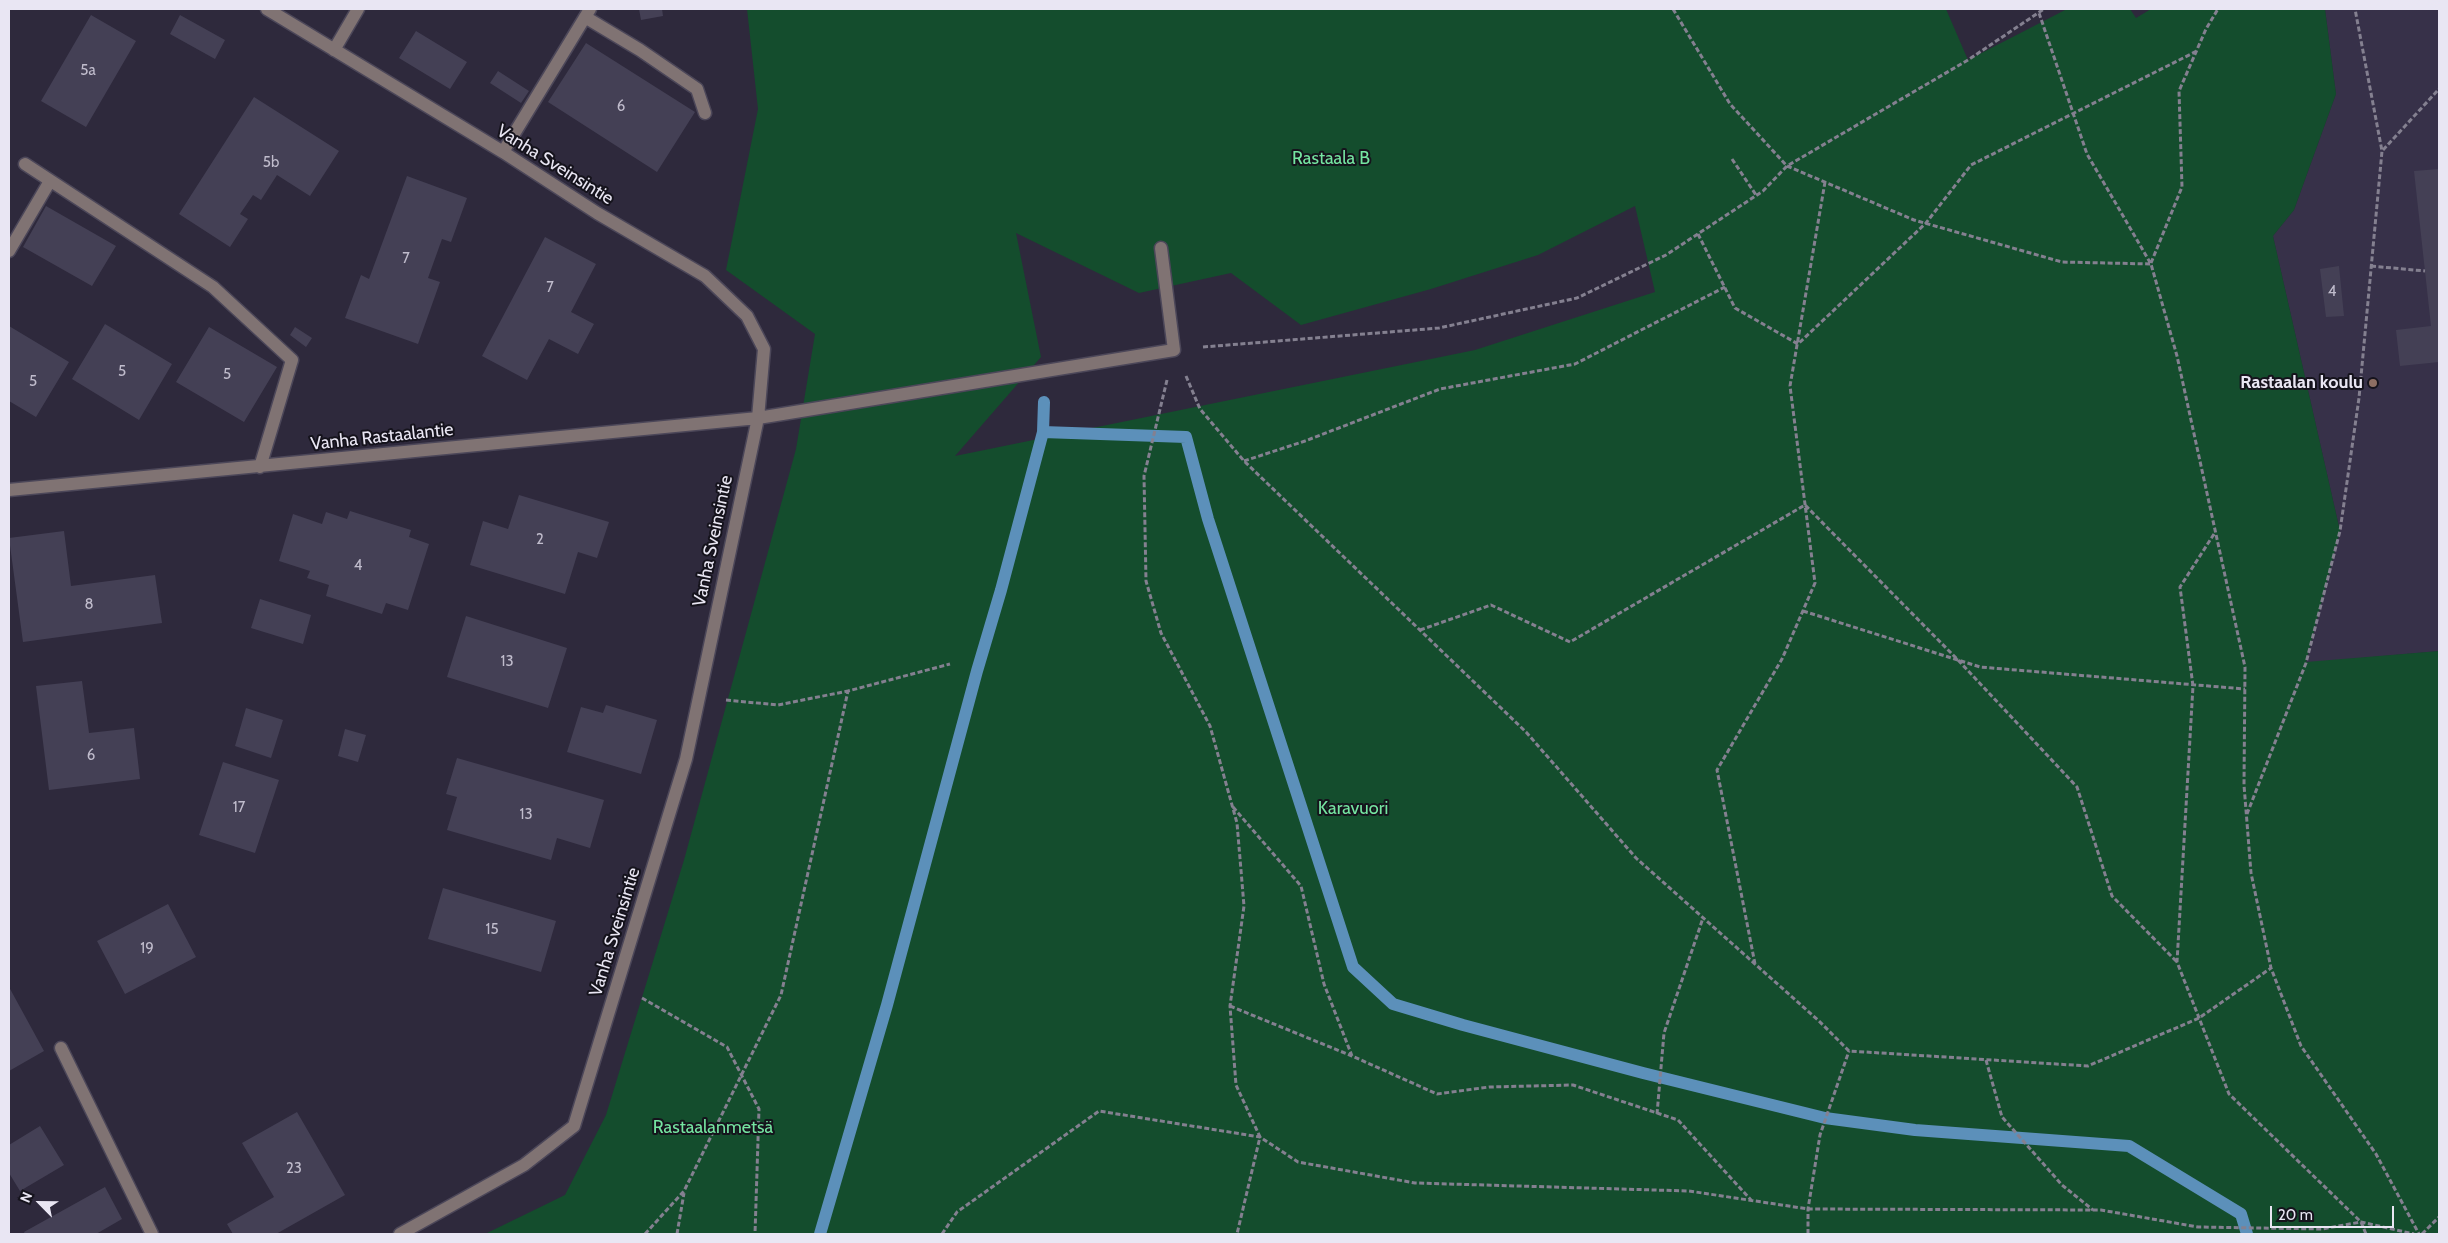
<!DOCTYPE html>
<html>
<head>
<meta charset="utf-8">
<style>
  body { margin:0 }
  #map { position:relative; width:2448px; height:1243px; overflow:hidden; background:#2e293c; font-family:Cabin,sans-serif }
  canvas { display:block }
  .frame { position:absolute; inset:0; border:10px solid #e9e6f3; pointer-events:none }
  .north { position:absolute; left:15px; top:1178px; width:50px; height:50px; -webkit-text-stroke:4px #15131c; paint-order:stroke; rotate:293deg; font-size:14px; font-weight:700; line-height:20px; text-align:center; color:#e9e6f3 }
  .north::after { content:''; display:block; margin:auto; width:18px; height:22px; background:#e9e6f3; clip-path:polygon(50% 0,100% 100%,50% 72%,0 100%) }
  .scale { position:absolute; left:2270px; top:1206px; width:124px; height:22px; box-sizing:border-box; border:2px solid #e9e6f3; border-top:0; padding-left:6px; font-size:15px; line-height:18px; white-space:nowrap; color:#e9e6f3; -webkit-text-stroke:4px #15131c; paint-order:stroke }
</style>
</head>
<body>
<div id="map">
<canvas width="2448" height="1243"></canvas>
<div class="frame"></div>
<div class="north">N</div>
<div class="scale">20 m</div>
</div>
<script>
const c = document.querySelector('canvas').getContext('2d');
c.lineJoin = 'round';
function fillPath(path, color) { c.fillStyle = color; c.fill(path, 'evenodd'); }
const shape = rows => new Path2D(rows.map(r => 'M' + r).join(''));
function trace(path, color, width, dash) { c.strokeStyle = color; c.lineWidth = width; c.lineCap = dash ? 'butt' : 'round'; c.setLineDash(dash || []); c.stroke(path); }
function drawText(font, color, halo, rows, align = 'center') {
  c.font = font + ' Cabin,sans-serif'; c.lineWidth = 4; c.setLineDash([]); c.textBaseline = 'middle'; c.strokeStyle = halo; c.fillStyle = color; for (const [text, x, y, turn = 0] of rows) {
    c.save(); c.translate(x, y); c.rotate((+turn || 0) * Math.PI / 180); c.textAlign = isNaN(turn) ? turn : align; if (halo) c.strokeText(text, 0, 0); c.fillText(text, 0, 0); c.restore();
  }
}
const built = shape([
  [2325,9,2439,9,2439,651,2306,663,2340,531,2273,236,2294,210,2336,94]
]);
const green = shape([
  [747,9,1946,9,1968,60,2067,9,2130,9,2136,18,2151,9,2325,9,2336,94,2294,210,2273,236,2340,531,2306,662,2439,651,2439,1234,485,1234,565,1195,606,1115,684,860,796,449,815,334,726,270,758,109],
  [1635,206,1655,292,1475,350,955,456,1041,357,1016,233,1139,293,1231,273,1301,325,1431,289,1538,255]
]);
const stream = shape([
  [1043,432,1186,437,1208,519,1353,967,1393,1004,1463,1025,1643,1073,1825,1118,1915,1130,2129,1146,2241,1214,2247,1234],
  [820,1234,887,1005,977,671,1001,590,1043,432,1044,402]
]);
const building = shape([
  [639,9,662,9,663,16,641,20],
  [91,15,136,41,86,127,41,101],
  [180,15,225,40,215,59,170,34],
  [416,31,467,62,450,89,399,58],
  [586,43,695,112,657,172,548,102],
  [498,71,529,91,521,103,490,83],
  [254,97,339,151,310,196,277,175,261,200,253,195,240,214,248,219,230,247,179,214],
  [2439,169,2439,362,2400,366,2396,330,2431,326,2414,171],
  [407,176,467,198,451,242,442,239,428,278,440,282,418,344,345,318,361,275,369,279],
  [46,206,116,246,92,286,23,247],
  [545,237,596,264,571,312,594,324,578,354,549,339,527,380,482,356],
  [2339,266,2344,316,2326,317,2320,269],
  [105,324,172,364,139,420,72,379],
  [9,326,69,362,36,417,9,401],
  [209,327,277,367,244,422,176,382],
  [295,327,312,338,306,347,290,335],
  [519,495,609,522,597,558,578,552,565,594,470,565,483,521,508,529],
  [350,511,411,530,409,537,429,544,408,610,386,603,382,614,326,596,329,585,307,578,310,571,279,561,293,514,322,524,326,512,347,519],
  [64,531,71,586,155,575,162,623,23,642,9,538],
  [260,599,311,615,303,644,251,628],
  [466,616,567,648,548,708,447,677],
  [82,681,89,733,134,728,140,779,49,790,36,686],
  [606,705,657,720,641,774,567,752,581,707,603,713],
  [246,708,283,720,271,758,235,746],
  [345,729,366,735,358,762,338,756],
  [457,758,604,800,590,848,557,838,551,860,447,830,457,797,446,794],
  [223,762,279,780,255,853,199,835],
  [443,888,556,921,541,972,428,939],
  [168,904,196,957,125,994,97,941],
  [9,987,44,1051,9,1071],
  [297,1112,345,1195,276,1234,233,1234,227,1224,274,1197,242,1143],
  [40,1126,64,1165,20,1191,9,1173,9,1145],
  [105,1187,122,1219,96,1234,25,1234,24,1232]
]);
const path = shape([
  [1673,9,1730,104,1787,166,1914,220,2062,262,2151,264],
  [2039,13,2087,154,2151,264,2177,356,2245,667,2244,785,2251,873,2271,968,2301,1046,2376,1154,2419,1234],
  [2383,150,2439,89],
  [1732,159,1756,195],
  [1698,234,1735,308,1798,344,1926,223,1971,165,2197,51],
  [2151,263,2182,187,2179,91,2206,29,2218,9],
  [2371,266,2425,271],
  [1203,347,1439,328,1577,298,1666,255,1763,191,1787,166,1968,60,2044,9],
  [1186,376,1200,409,1244,461,1526,732,1636,858,1819,1021,1849,1051,2088,1066,2199,1018,2271,968],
  [1167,380,1144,476,1146,581,1161,633,1210,726,1237,823,1244,906,1230,1006,1236,1085,1260,1137,1237,1234],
  [1244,461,1305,441,1440,389,1575,364,1725,287],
  [2214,534,2180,587,2193,686,2177,962,2229,1094,2361,1222,2366,1234],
  [1803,611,1980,667,2245,689],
  [1420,630,1491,605,1570,642,1805,505,1958,660,2077,787,2112,896,2177,962],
  [726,700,778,705,848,691],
  [1233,807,1301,886,1324,984,1352,1056,1437,1094,1489,1087,1573,1085,1678,1120,1751,1200],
  [2247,814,2306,663,2340,531,2359,398,2382,151,2355,9],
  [1755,964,1717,770,1782,659,1815,583,1790,386,1825,182],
  [642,998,727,1047,759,1109,755,1234],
  [1230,1006,1352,1056],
  [1986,1060,2002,1117,2062,1185,2093,1210],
  [1657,1114,1664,1033,1703,918],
  [645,1234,684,1191,781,995,848,691,950,664],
  [677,1234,684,1193],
  [942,1234,957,1212,1099,1111,1260,1137,1298,1162,1415,1183,1689,1191,1808,1209,2101,1210,2198,1227,2322,1229,2361,1222,2414,1234],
  [1808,1234,1808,1209,1820,1135,1849,1051],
  [2422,1234,2439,1217]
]);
const minor = shape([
  [267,9,503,152,597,213,705,276,747,316,764,349,758,418,686,759,574,1126,524,1165,400,1234],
  [585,17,640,50,697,89,705,113],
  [334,50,358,9],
  [503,152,590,9],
  [25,164,213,287,292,360,260,467],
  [9,251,50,181],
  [9,490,758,418,1174,350,1161,248],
  [61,1048,152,1234]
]);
const markers = [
  [2373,383,5,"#8d6e63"]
];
const numberNames = [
  ["5a",88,71],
  ["6",621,107],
  ["5b",271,163],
  ["7",406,259],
  ["7",550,288],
  ["4",2332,292],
  ["5",122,372],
  ["5",227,375],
  ["5",33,382],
  ["2",540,540],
  ["4",358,566],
  ["8",89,605],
  ["13",507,662],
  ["6",91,756],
  ["17",239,808],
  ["13",526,815],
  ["15",492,930],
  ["19",147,949],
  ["23",294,1169]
];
const parkNames = [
  ["Rastaala B",1331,159],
  ["Karavuori",1353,809],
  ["Rastaalanmetsä",713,1128]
];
const streetNames = [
  ["Vanha Sveinsintie",555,165,32],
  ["Vanha Rastaalantie",382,437,-6],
  ["Vanha Sveinsintie",713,541,-78],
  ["Vanha Sveinsintie",615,932,-73]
];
const poiNames = [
  ["Rastaalan koulu",2363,383]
];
fillPath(built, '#373149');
fillPath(green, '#144d2d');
trace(stream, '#5c90ba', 12);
fillPath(building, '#444055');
trace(minor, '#4c4759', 15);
trace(path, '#848090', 3, [5, 2.5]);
trace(minor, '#807373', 12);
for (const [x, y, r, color] of markers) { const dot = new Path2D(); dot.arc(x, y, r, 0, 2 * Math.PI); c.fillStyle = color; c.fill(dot); trace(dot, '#15131c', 2); }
drawText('15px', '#c0bccc', null, numberNames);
drawText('18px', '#75e5a1', '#15131c', parkNames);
drawText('18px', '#e9e6f3', '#15131c', streetNames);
drawText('bold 18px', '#e9e6f3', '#15131c', poiNames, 'right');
</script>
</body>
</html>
